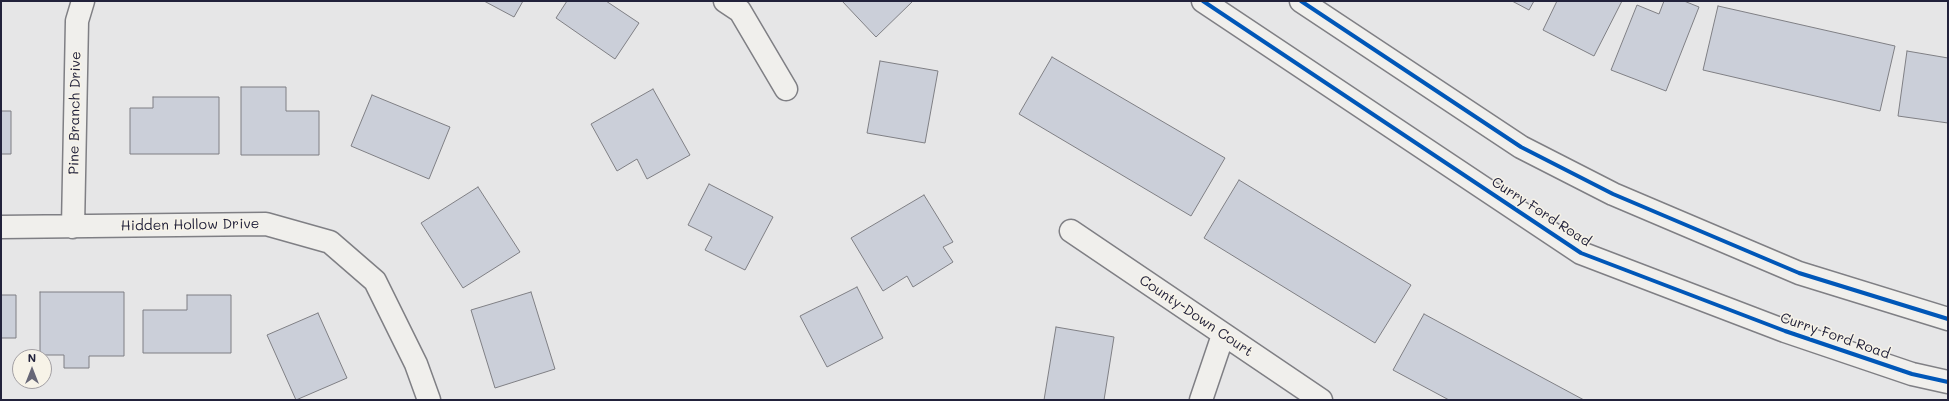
<!DOCTYPE html>
<html>
<head>
<meta charset="utf-8">
<style>
  body { margin:0 }
  #map { position:relative; width:1949px; height:401px; overflow:hidden; background:#e6e6e7; font-family:Mali,sans-serif }
  canvas { display:block }
  .frame { position:absolute; inset:0; border:2px solid #22223b; pointer-events:none }
  .north { position:absolute; left:12px; top:349px; width:40px; height:40px; box-sizing:border-box; background:#f7f3e8; border:1px solid #a29fa3; border-radius:50%; rotate:0deg; font-size:11px; font-weight:700; line-height:16px; text-align:center; color:#22223b }
  .north::after { content:''; display:block; margin:auto; width:14px; height:18px; background:#676777; clip-path:polygon(50% 0,100% 100%,50% 72%,0 100%) }
</style>
</head>
<body>
<div id="map">
<canvas width="1949" height="401"></canvas>
<div class="frame"></div>
<div class="north">N</div>
</div>
<script>
const c = document.querySelector('canvas').getContext('2d');
c.lineJoin = 'round';
function fillPath(path, color) { c.fillStyle = color; c.fill(path, 'evenodd'); }
const shape = rows => new Path2D(rows.map(r => 'M' + r).join(''));
function trace(path, color, width, dash) { c.strokeStyle = color; c.lineWidth = width; c.lineCap = dash ? 'butt' : 'round'; c.setLineDash(dash || []); c.stroke(path); }
function drawText(font, color, halo, rows, align = 'center') {
  c.font = font + ' Mali,sans-serif'; c.lineWidth = 3; c.setLineDash([]); c.textBaseline = 'middle'; c.strokeStyle = halo; c.fillStyle = color; for (const [text, x, y, turn = 0] of rows) {
    c.save(); c.translate(x, y); c.rotate((+turn || 0) * Math.PI / 180); c.textAlign = isNaN(turn) ? turn : align; if (halo) c.strokeText(text, 0, 0); c.fillText(text, 0, 0); c.restore();
  }
}
const building = shape([
  [484,1,523,1,514,17,484,1],
  [567,1,606,1,639,23,615,59,556,18,567,1],
  [842,1,913,1,876,37,842,1],
  [1512,1,1534,1,1529,10,1512,1],
  [1557,1,1622,1,1594,56,1543,30,1557,1],
  [1664,1,1684,1,1699,7,1666,91,1611,70,1637,5,1659,14,1664,1],
  [1718,6,1895,46,1880,111,1703,70,1718,6],
  [1907,51,1948,58,1948,123,1898,116,1907,51],
  [1052,57,1225,158,1191,216,1019,114,1052,57],
  [880,61,938,71,925,143,867,133,880,61],
  [241,87,286,87,286,111,319,111,319,155,241,155,241,87],
  [653,89,690,155,647,179,637,159,617,171,591,124,653,89],
  [372,95,450,127,429,179,351,146,372,95],
  [153,97,219,97,219,154,130,154,130,108,153,108,153,97],
  [1,111,11,111,11,154,1,154,1,111],
  [1239,180,1411,285,1375,343,1204,238,1239,180],
  [709,184,773,217,745,270,705,250,712,237,688,225,709,184],
  [478,187,520,252,463,288,421,223,478,187],
  [924,195,953,242,943,247,953,262,913,287,907,276,883,291,851,238,924,195],
  [857,287,883,338,827,367,800,316,857,287],
  [40,292,124,292,124,356,89,356,89,368,64,368,64,355,40,355,40,292],
  [531,292,555,369,495,388,471,310,531,292],
  [1,295,16,295,16,338,1,338,1,295],
  [187,295,231,295,231,353,143,353,143,310,187,310,187,295],
  [318,313,347,378,296,400,267,335,318,313],
  [1424,314,1584,400,1449,400,1393,370,1424,314],
  [1056,327,1114,337,1104,400,1044,400,1056,327]
]);
const street = shape([
  [725,1,740,11,786,89],
  [1,227,266,224,330,242,375,281,416,364,429,400],
  [73,227,77,21,83,1],
  [1071,231,1321,400],
  [1201,400,1223,335]
]);
const secondary = shape([
  [1203,1,1581,253,1785,331,1912,374,1948,382],
  [1301,1,1521,147,1613,194,1799,273,1948,319]
]);
const cycleway = shape([
  [1203,1,1581,253,1785,331,1912,374,1948,382],
  [1301,1,1521,147,1613,194,1799,273,1948,319]
]);
const streetNames = [
  ["Pine Branch Drive",75,113,-89],
  ["Curry Ford Road",1541,212,33],
  ["Hidden Hollow Drive",190,225,-1],
  ["County-Down Court",1196,316,34],
  ["Curry Ford Road",1835,336,19]
];
fillPath(building, '#cbcfd9');
trace(building, '#7f7f84', 1);
trace(street, '#7f7f84', 25);
trace(secondary, '#7f7f84', 25);
trace(street, '#f0efec', 22);
trace(secondary, '#f0efec', 22);
trace(cycleway, '#0057b8', 4);
drawText('14px', '#22223b', '#f7f3e8', streetNames);
</script>
</body>
</html>
